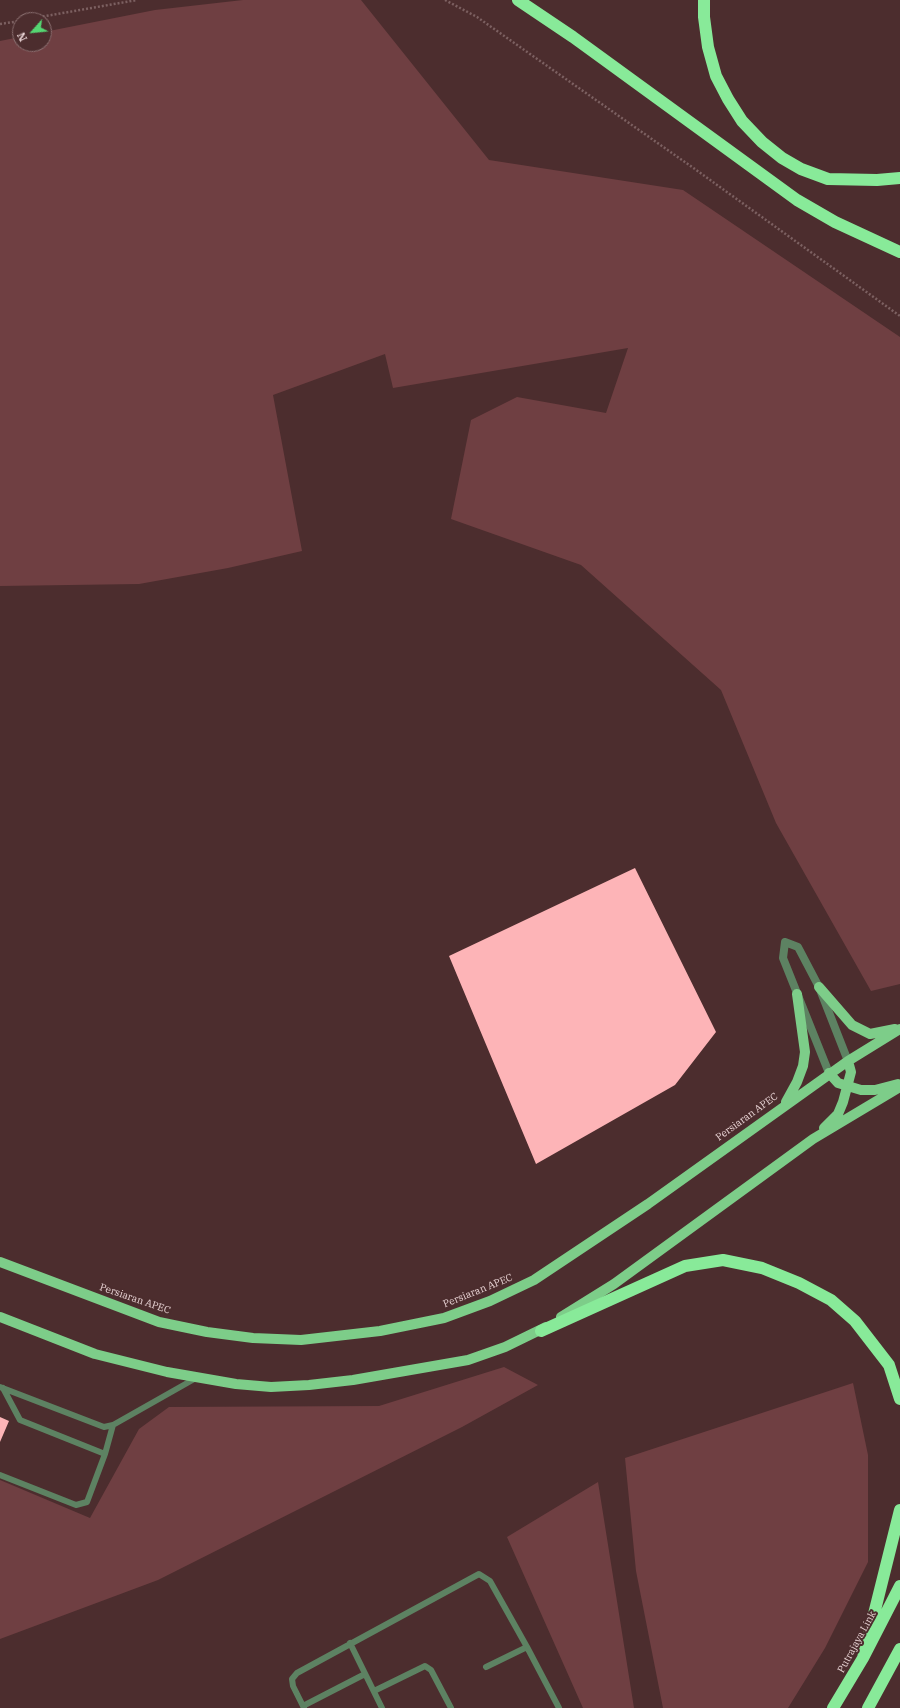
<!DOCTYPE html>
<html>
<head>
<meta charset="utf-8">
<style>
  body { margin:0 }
  #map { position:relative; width:900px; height:1708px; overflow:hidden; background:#4c2d2e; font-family:"IBM Plex Serif",serif }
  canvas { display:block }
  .north { position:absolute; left:12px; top:12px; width:40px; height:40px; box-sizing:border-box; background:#4c2d2e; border:1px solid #8a6f70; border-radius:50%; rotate:243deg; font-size:11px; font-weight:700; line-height:16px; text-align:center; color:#e8d3d4 }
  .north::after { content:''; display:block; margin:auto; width:14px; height:18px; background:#55d672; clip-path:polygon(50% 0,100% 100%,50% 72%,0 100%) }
</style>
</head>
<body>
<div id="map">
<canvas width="900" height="1708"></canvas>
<div class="north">N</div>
</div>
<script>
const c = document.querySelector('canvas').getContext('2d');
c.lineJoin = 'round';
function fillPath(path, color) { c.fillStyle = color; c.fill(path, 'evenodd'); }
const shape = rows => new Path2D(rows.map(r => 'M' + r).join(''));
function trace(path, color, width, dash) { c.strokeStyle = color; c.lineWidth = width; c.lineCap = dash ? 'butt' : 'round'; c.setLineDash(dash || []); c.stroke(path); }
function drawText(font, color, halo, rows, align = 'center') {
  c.font = font + ' "IBM Plex Serif",serif'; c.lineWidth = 4; c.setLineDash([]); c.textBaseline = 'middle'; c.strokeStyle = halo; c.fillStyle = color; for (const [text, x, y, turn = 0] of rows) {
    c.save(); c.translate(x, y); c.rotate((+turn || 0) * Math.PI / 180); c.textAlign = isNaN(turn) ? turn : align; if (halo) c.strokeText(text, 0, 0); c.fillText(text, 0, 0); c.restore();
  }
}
const green = shape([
  [243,0,361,0,489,160,683,190,900,337,900,984,871,991,776,823,721,690,581,565,451,519,471,420,517,397,606,413,628,348,393,388,385,354,273,395,302,551,228,568,139,584,0,586,0,41,20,37,20,44,44,44,44,32,155,10],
  [504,1367,538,1385,462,1427,158,1580,0,1639,0,1480,90,1518,139,1429,169,1407,379,1406],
  [853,1383,868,1455,868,1562,825,1648,788,1708,663,1708,636,1571,625,1458],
  [598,1482,634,1708,583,1708,507,1537]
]);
const building = shape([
  [635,868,716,1032,675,1085,536,1164,449,956],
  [0,1417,9,1421,0,1442]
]);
const path = shape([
  [445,0,477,17,692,167,900,316],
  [23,20,137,0],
  [0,24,20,21]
]);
const lane = shape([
  [0,1387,104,1427,113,1425,196,1378],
  [3,1388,20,1420,105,1454],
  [0,1475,76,1505,87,1502,105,1454,113,1425],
  [350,1643,382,1708],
  [486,1667,527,1647],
  [374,1691,425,1666,431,1670,451,1708],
  [303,1706,365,1674],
  [304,1708,293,1686,292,1679,297,1673,479,1574,490,1581,527,1647,559,1708]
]);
const street = shape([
  [829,1073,783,958,785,942,798,947,819,987,848,1061]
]);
const primary = shape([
  [819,987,852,1025,870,1034,895,1029],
  [829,1073,838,1083,861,1090,875,1090,898,1084],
  [786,1102,797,1082,803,1066,805,1052,797,994],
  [824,1128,838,1114,843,1102,851,1072,848,1061],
  [0,1262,159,1322,207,1332,253,1338,301,1340,380,1331,444,1318,490,1301,534,1280,648,1204,848,1061,900,1029],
  [0,1317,95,1354,167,1372,236,1384,271,1387,309,1385,353,1380,468,1360,505,1347,546,1327],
  [561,1317,614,1284,813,1139,900,1087]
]);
const highway = shape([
  [518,0,573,37,797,200,835,222,900,252],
  [704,0,704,17,708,47,716,76,728,99,742,121,762,142,782,158,801,169,828,179,877,180,900,178],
  [541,1331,685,1266,723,1260,762,1268,799,1283,831,1300,855,1321,889,1365,900,1399],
  [863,1658,900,1510],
  [833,1708,863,1658,900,1586],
  [868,1708,900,1649]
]);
const streetNames = [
  ["Persiaran APEC",747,1117,-36],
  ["Persiaran APEC",478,1291,-22],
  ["Persiaran APEC",135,1299,19],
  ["Putrajaya Link",857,1642,-61]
];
fillPath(green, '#6f3f42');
fillPath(building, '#fdb4b7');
trace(path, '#7c6061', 2.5, [2, 2]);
trace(lane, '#5d8262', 6);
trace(street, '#5d8262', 8);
trace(primary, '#7dcd89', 10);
trace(highway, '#88ea99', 12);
drawText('10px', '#e8d3d4', '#4c2d2e', streetNames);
</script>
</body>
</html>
